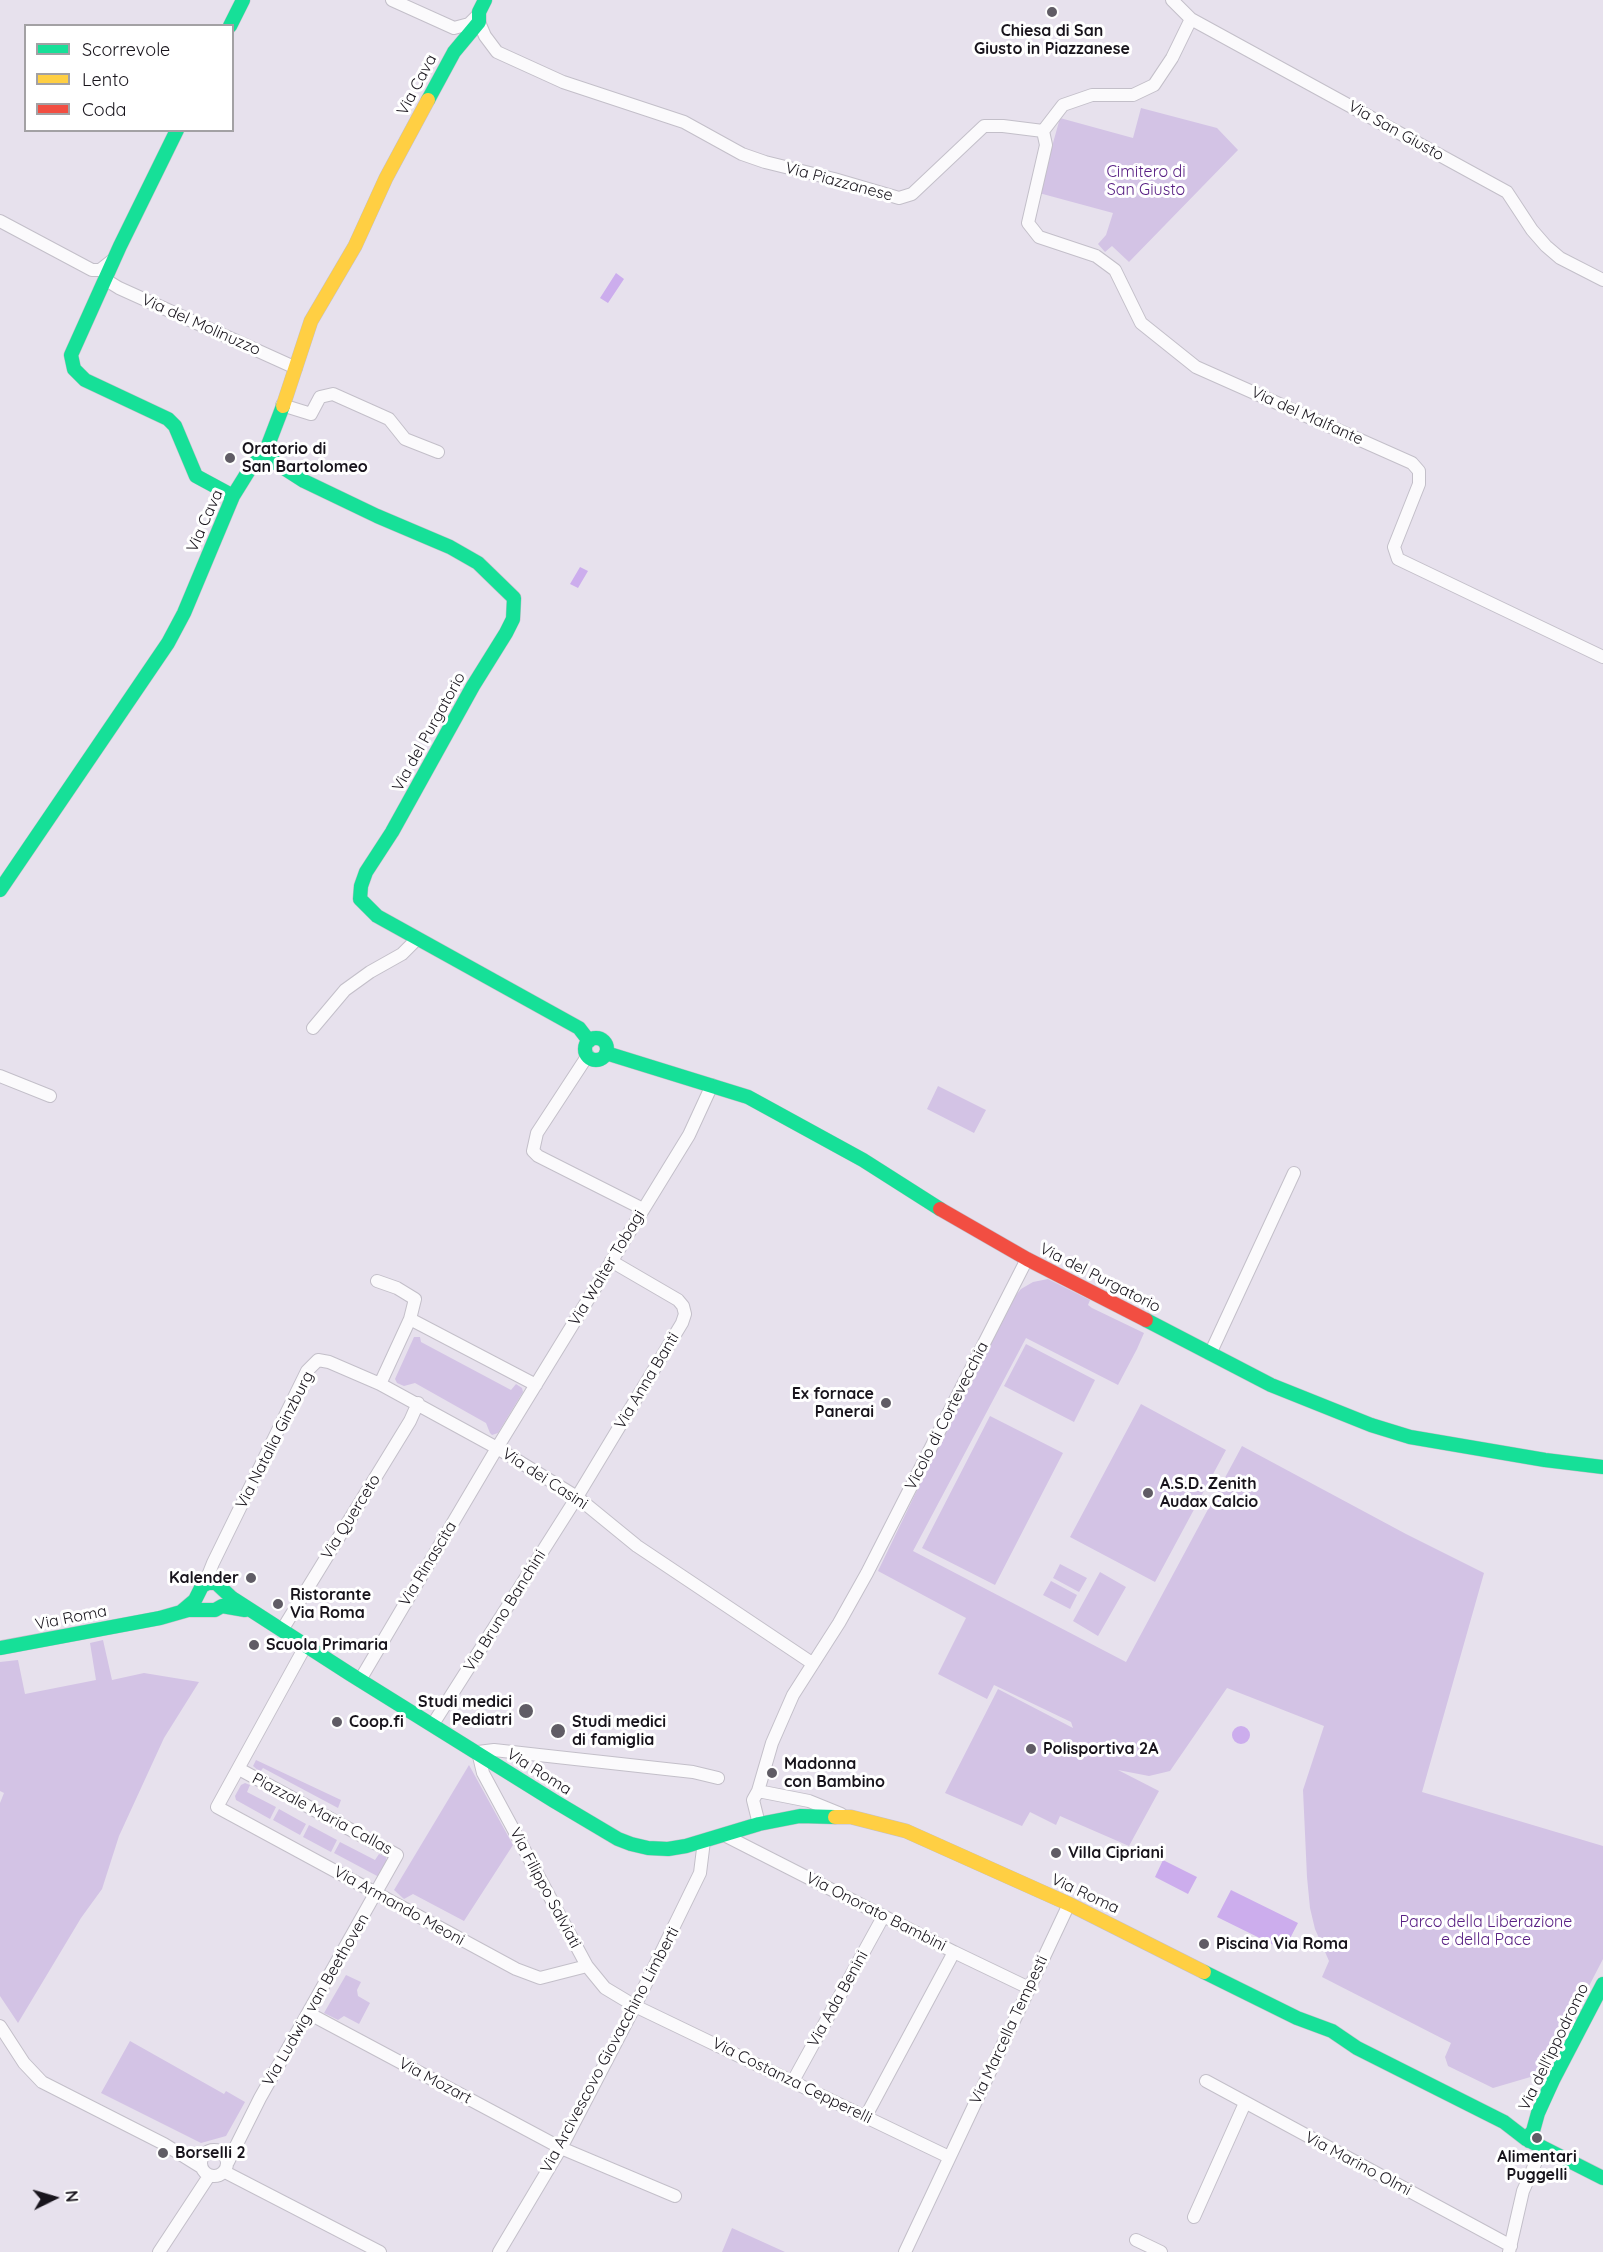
<!DOCTYPE html>
<html>
<head>
<meta charset="utf-8">
<style>
  body { margin:0 }
  #map { position:relative; width:1603px; height:2252px; overflow:hidden; background:#e7e1ed; font-family:Quicksand,sans-serif }
  canvas { display:block }
  .legend { position:absolute; left:24px; top:24px; width:210px; height:108px; box-sizing:border-box; background:#fff; border:2px solid #a3a1a4; margin:0; padding:8px 10px; list-style:none; font-size:18px; color:#18141c }
  .legend li { display:flex; align-items:center; gap:12px; height:30px }
  .legend b { width:30px; border:2px solid #a3a1a4 }
  .north { position:absolute; left:24px; top:2168px; width:60px; height:60px; -webkit-text-stroke:4px #fff; paint-order:stroke; rotate:85deg; font-size:16px; font-weight:700; line-height:24px; text-align:center; color:#18141c }
  .north::after { content:''; display:block; margin:auto; width:21px; height:27px; background:#18141c; clip-path:polygon(50% 0,100% 100%,50% 72%,0 100%) }
</style>
</head>
<body>
<div id="map">
<canvas width="1603" height="2252"></canvas>
<ul class="legend">
<li><b style="height:8px;background:#16e098"></b>Scorrevole</li>
<li><b style="height:8px;background:#ffcf43"></b>Lento</li>
<li><b style="height:8px;background:#f24e42"></b>Coda</li>
</ul>
<div class="north">N</div>
</div>
<script>
const c = document.querySelector('canvas').getContext('2d');
c.lineJoin = 'round';
function fillPath(path, color) { c.fillStyle = color; c.fill(path, 'evenodd'); }
const shape = rows => new Path2D(rows.map(r => 'M' + r).join(''));
function trace(path, color, width, dash) { c.strokeStyle = color; c.lineWidth = width; c.lineCap = dash ? 'butt' : 'round'; c.setLineDash(dash || []); c.stroke(path); }
function drawText(font, color, halo, rows, align = 'center') {
  c.font = font + ' Quicksand,sans-serif'; c.lineWidth = 6; c.setLineDash([]); c.textBaseline = 'middle'; c.strokeStyle = halo; c.fillStyle = color; for (const [text, x, y, turn = 0] of rows) {
    c.save(); c.translate(x, y); c.rotate((+turn || 0) * Math.PI / 180); c.textAlign = isNaN(turn) ? turn : align; if (halo) c.strokeText(text, 0, 0); c.fillText(text, 0, 0); c.restore();
  }
}
const green = shape([
  [1141,108,1217,128,1238,150,1129,262,1112,246,1105,252,1098,244,1106,235,1113,213,1039,193,1060,118,1133,138],
  [938,1086,986,1110,974,1133,927,1109],
  [1048,1279,1090,1300,1088,1305,1092,1308,1144,1333,1137,1349,1118,1385,1026,1338,913,1551,1126,1662,1242,1446,1406,1534,1484,1573,1422,1792,1603,1846,1603,1959,1544,2073,1493,2088,1448,2066,1445,2057,1451,2043,1322,1977,1329,1961,1315,1929,1310,1908,1307,1877,1303,1790,1324,1726,1227,1688,1170,1771,1149,1776,1118,1770,1159,1791,1129,1846,1060,1816,1056,1825,1030,1812,1022,1826,945,1793,998,1689,1073,1728,1071,1722,994,1685,987,1699,938,1674,966,1618,878,1571,996,1327,1011,1301,1021,1289,1033,1282],
  [414,1337,420,1337,421,1342,511,1390,516,1384,522,1388,523,1392,498,1433,492,1435,490,1433,486,1423,415,1383,404,1386,397,1383,395,1379],
  [1026,1344,1095,1380,1074,1422,1004,1386],
  [1141,1404,1226,1450,1155,1582,1070,1537],
  [990,1416,1063,1453,995,1585,922,1548],
  [1060,1564,1087,1578,1079,1592,1053,1578],
  [1100,1572,1126,1587,1098,1636,1073,1621],
  [1051,1581,1077,1595,1070,1609,1043,1595],
  [103,1640,112,1680,144,1673,199,1682,164,1738,119,1836,102,1889,81,1918,18,2023,0,1996,0,1803,4,1793,0,1791,0,1662,18,1660,25,1694,96,1680,90,1643],
  [256,1760,341,1800,338,1808,263,1768,260,1772,253,1766],
  [469,1765,513,1845,464,1921,413,1894,404,1899,394,1890],
  [245,1783,250,1785,247,1792,276,1807,270,1819,236,1800,235,1796,241,1785],
  [279,1809,306,1824,300,1835,273,1820],
  [309,1825,337,1840,331,1852,303,1837],
  [340,1842,375,1860,379,1854,386,1857,387,1861,379,1877,334,1853],
  [346,1975,361,1982,357,1990,358,1996,370,2003,359,2024,344,2016,338,2020,324,2013],
  [130,2041,224,2094,226,2091,245,2102,226,2136,201,2143,101,2093],
  [732,2228,785,2252,722,2252]
]);
const water = shape([
  [616,273,624,279,608,303,600,298],
  [580,567,588,571,578,588,570,584],
  '1232 1735a9 9 0 1 1 18 0a9 9 0 1 1-18 0Z',
  [1163,1860,1197,1877,1188,1894,1155,1877],
  [1231,1890,1298,1923,1284,1950,1217,1917]
]);
const street = shape([
  [392,0,454,28,469,24,477,16],
  [1172,0,1191,19,1507,192,1532,230,1546,246,1560,258,1603,280],
  [479,22,485,36,497,52,563,82,684,122,742,154,765,162,834,179,899,198,912,194,984,126,1003,126,1043,131],
  [1043,131,1046,145,1028,223,1039,237,1096,256,1115,270,1141,323,1196,367,1412,463,1419,471,1419,484,1394,547,1398,559,1603,657],
  [1043,131,1063,105,1092,95,1133,95,1154,85,1172,58,1191,19],
  [0,221,92,270,100,270,114,259],
  [106,280,119,288,296,368],
  [282,405,311,414,320,397,333,394,389,419,405,439,438,452],
  [313,1028,345,990,370,972,402,954,417,939],
  [588,1055,537,1133,533,1151,538,1156,643,1209],
  [0,1076,50,1096],
  [377,1281,397,1288,415,1299,410,1319,380,1384,497,1448,577,1497,637,1546,812,1663],
  [410,1319,536,1385],
  [1210,1354,1294,1173],
  [208,1583,209,1573,213,1563,307,1371,318,1360,329,1362,380,1384],
  [282,1630,410,1421,418,1403],
  [306,1645,217,1807,516,1969,540,1978,587,1966],
  [360,1680,497,1448,689,1135,712,1085],
  [433,1724,577,1497,682,1323,685,1314,683,1306,678,1300,611,1261],
  [718,1778,693,1772,557,1757,494,1750,478,1752,483,1773,587,1966,605,1988,635,2006,949,2157],
  [758,1791,772,1743,793,1695,839,1623,867,1573,1027,1259],
  [759,1824,753,1800,758,1791,809,1801,841,1814],
  [724,1835,954,1952,1029,1988],
  [308,2013,561,2148,675,2196],
  [0,2026,24,2063,42,2082,164,2144,201,2167],
  [793,2081,883,1917],
  [1206,2081,1511,2246],
  [866,2116,954,1952],
  '201 2163a13 13 0 1 1 26 0a13 13 0 1 1-26 0Z',
  [228,2162,260,2098,397,1855,239,1769],
  [225,2172,380,2252],
  [1194,2217,1245,2103],
  [1136,2240,1161,2252],
  [159,2252,209,2176],
  [499,2252,561,2148,635,2006,700,1873,704,1841],
  [905,2252,1069,1904],
  [1509,2252,1523,2191,1542,2148]
]);
const fast = shape([
  [230,26,243,0],
  [428,100,454,52,479,22,479,12,485,0],
  [177,130,120,246,71,355,74,369,85,380,168,419,175,426,196,476,233,496],
  [265,453,276,463,304,481,377,516,450,547,478,563,514,598,513,619,506,633,473,686,392,832,366,872,361,886,360,899,377,916,579,1028,589,1041],
  [0,890,168,643,184,613,233,496,251,467,265,453,283,406],
  '585 1049a11 11 0 1 1 22 0a11 11 0 1 1-22 0Z',
  [606,1053,748,1097,863,1160,940,1209],
  [1146,1320,1271,1385,1371,1425,1410,1437,1545,1460,1603,1467],
  [182,1611,195,1600,202,1586,208,1583,216,1583,232,1598,350,1674,554,1801,618,1839,631,1844,648,1848,668,1849,686,1846,759,1824,800,1816,835,1817],
  [0,1648,160,1618,188,1610,215,1610,222,1606,245,1610],
  [1204,1972,1297,2018,1332,2031,1357,2048,1504,2122,1526,2139,1603,2178],
  [1529,2141,1528,2137,1533,2131,1538,2113,1553,2080,1603,1984]
]);
const slow = shape([
  [283,406,311,321,355,246,386,178,428,100],
  [835,1817,851,1817,906,1831,1069,1904,1204,1972]
]);
const jam = shape([
  [940,1209,1027,1259,1146,1320]
]);
const markers = [
  [1052,12,6,"#605c65"],
  [230,458,6,"#605c65"],
  [886,1403,6,"#605c65"],
  [1148,1493,6,"#605c65"],
  [251,1578,6,"#605c65"],
  [278,1604,6,"#605c65"],
  [254,1645,6,"#605c65"],
  [526,1711,8,"#605c65"],
  [337,1722,6,"#605c65"],
  [558,1731,8,"#605c65"],
  [1031,1749,6,"#605c65"],
  [772,1773,6,"#605c65"],
  [1056,1853,6,"#605c65"],
  [1204,1944,6,"#605c65"],
  [1537,2138,6,"#605c65"],
  [163,2153,6,"#605c65"]
];
const poiNames = [
  ["Chiesa di San",1052,31,"center"],
  ["Giusto in Piazzanese",1052,49,"center"],
  ["Oratorio di",242,449],
  ["San Bartolomeo",242,467],
  ["Ex fornace",874,1394,"right"],
  ["Panerai",874,1412,"right"],
  ["A.S.D. Zenith",1160,1484],
  ["Audax Calcio",1160,1502],
  ["Kalender",239,1578,"right"],
  ["Ristorante",290,1595],
  ["Via Roma",290,1613],
  ["Scuola Primaria",266,1645],
  ["Studi medici",512,1702,"right"],
  ["Pediatri",512,1720,"right"],
  ["Coop.fi",349,1722],
  ["Studi medici",572,1722],
  ["di famiglia",572,1740],
  ["Polisportiva 2A",1043,1749],
  ["Madonna",784,1764],
  ["con Bambino",784,1782],
  ["Villa Cipriani",1068,1853],
  ["Piscina Via Roma",1216,1944],
  ["Borselli 2",175,2153],
  ["Alimentari",1537,2157,"center"],
  ["Puggelli",1537,2175,"center"]
];
const streetNames = [
  ["Via Cava",417,85,-62],
  ["Via San Giusto",1396,131,29],
  ["Via Piazzanese",839,182,15],
  ["Via del Molinuzzo",201,325,24],
  ["Via del Malfante",1307,416,24],
  ["Via Cava",205,521,-66],
  ["Via del Purgatorio",429,732,-61],
  ["Via Walter Tobagi",607,1268,-59],
  ["Via del Purgatorio",1100,1278,27],
  ["Via Anna Banti",647,1381,-59],
  ["Vicolo di Cortevecchia",947,1416,-63],
  ["Via Natalia Ginzburg",275,1440,-63],
  ["Via dei Casini",545,1479,33],
  ["Via Querceto",351,1517,-58],
  ["Via Rinascita",428,1564,-59],
  ["Via Bruno Banchini",505,1611,-58],
  ["Via Roma",71,1618,-11],
  ["Via Roma",539,1772,32],
  ["Piazzale Maria Callas",322,1814,28],
  ["Via Filippo Salviati",545,1888,62],
  ["Via Roma",1085,1894,25],
  ["Via Armando Meoni",399,1906,29],
  ["Via Onorato Bambini",876,1912,27],
  ["Via Ada Benini",838,1999,-61],
  ["Via Ludwig van Beethoven",316,2000,-60],
  ["Via Marcella Tempesti",1009,2030,-65],
  ["Via dell'ippodromo",1554,2047,-64],
  ["Via Arcivescovo Giovacchino Limberti",610,2050,-62],
  ["Via Mozart",435,2081,28],
  ["Via Costanza Cepperelli",792,2081,26],
  ["Via Marino Olmi",1358,2164,28]
];
const parkNames = [
  ["Cimitero di",1146,172],
  ["San Giusto",1146,190],
  ["Parco della Liberazione",1486,1922],
  ["e della Pace",1486,1940]
];
fillPath(green, '#d3c3e5');
fillPath(water, '#ccaded');
trace(street, '#c3bfc9', 14);
trace(fast, '#c3bfc9', 15);
trace(slow, '#c3bfc9', 15);
trace(jam, '#c3bfc9', 15);
trace(street, '#fbfafc', 12);
trace(fast, '#16e098', 14);
trace(slow, '#ffcf43', 14);
trace(jam, '#f24e42', 14);
for (const [x, y, r, color] of markers) { const dot = new Path2D(); dot.arc(x, y, r, 0, 2 * Math.PI); c.fillStyle = color; c.fill(dot); trace(dot, '#fff', 2); }
drawText('bold 16px', '#18141c', '#fff', poiNames, 'left');
drawText('16px', '#18141c', '#fff', streetNames);
drawText('16px', '#592084', '#fff', parkNames);
</script>
</body>
</html>
